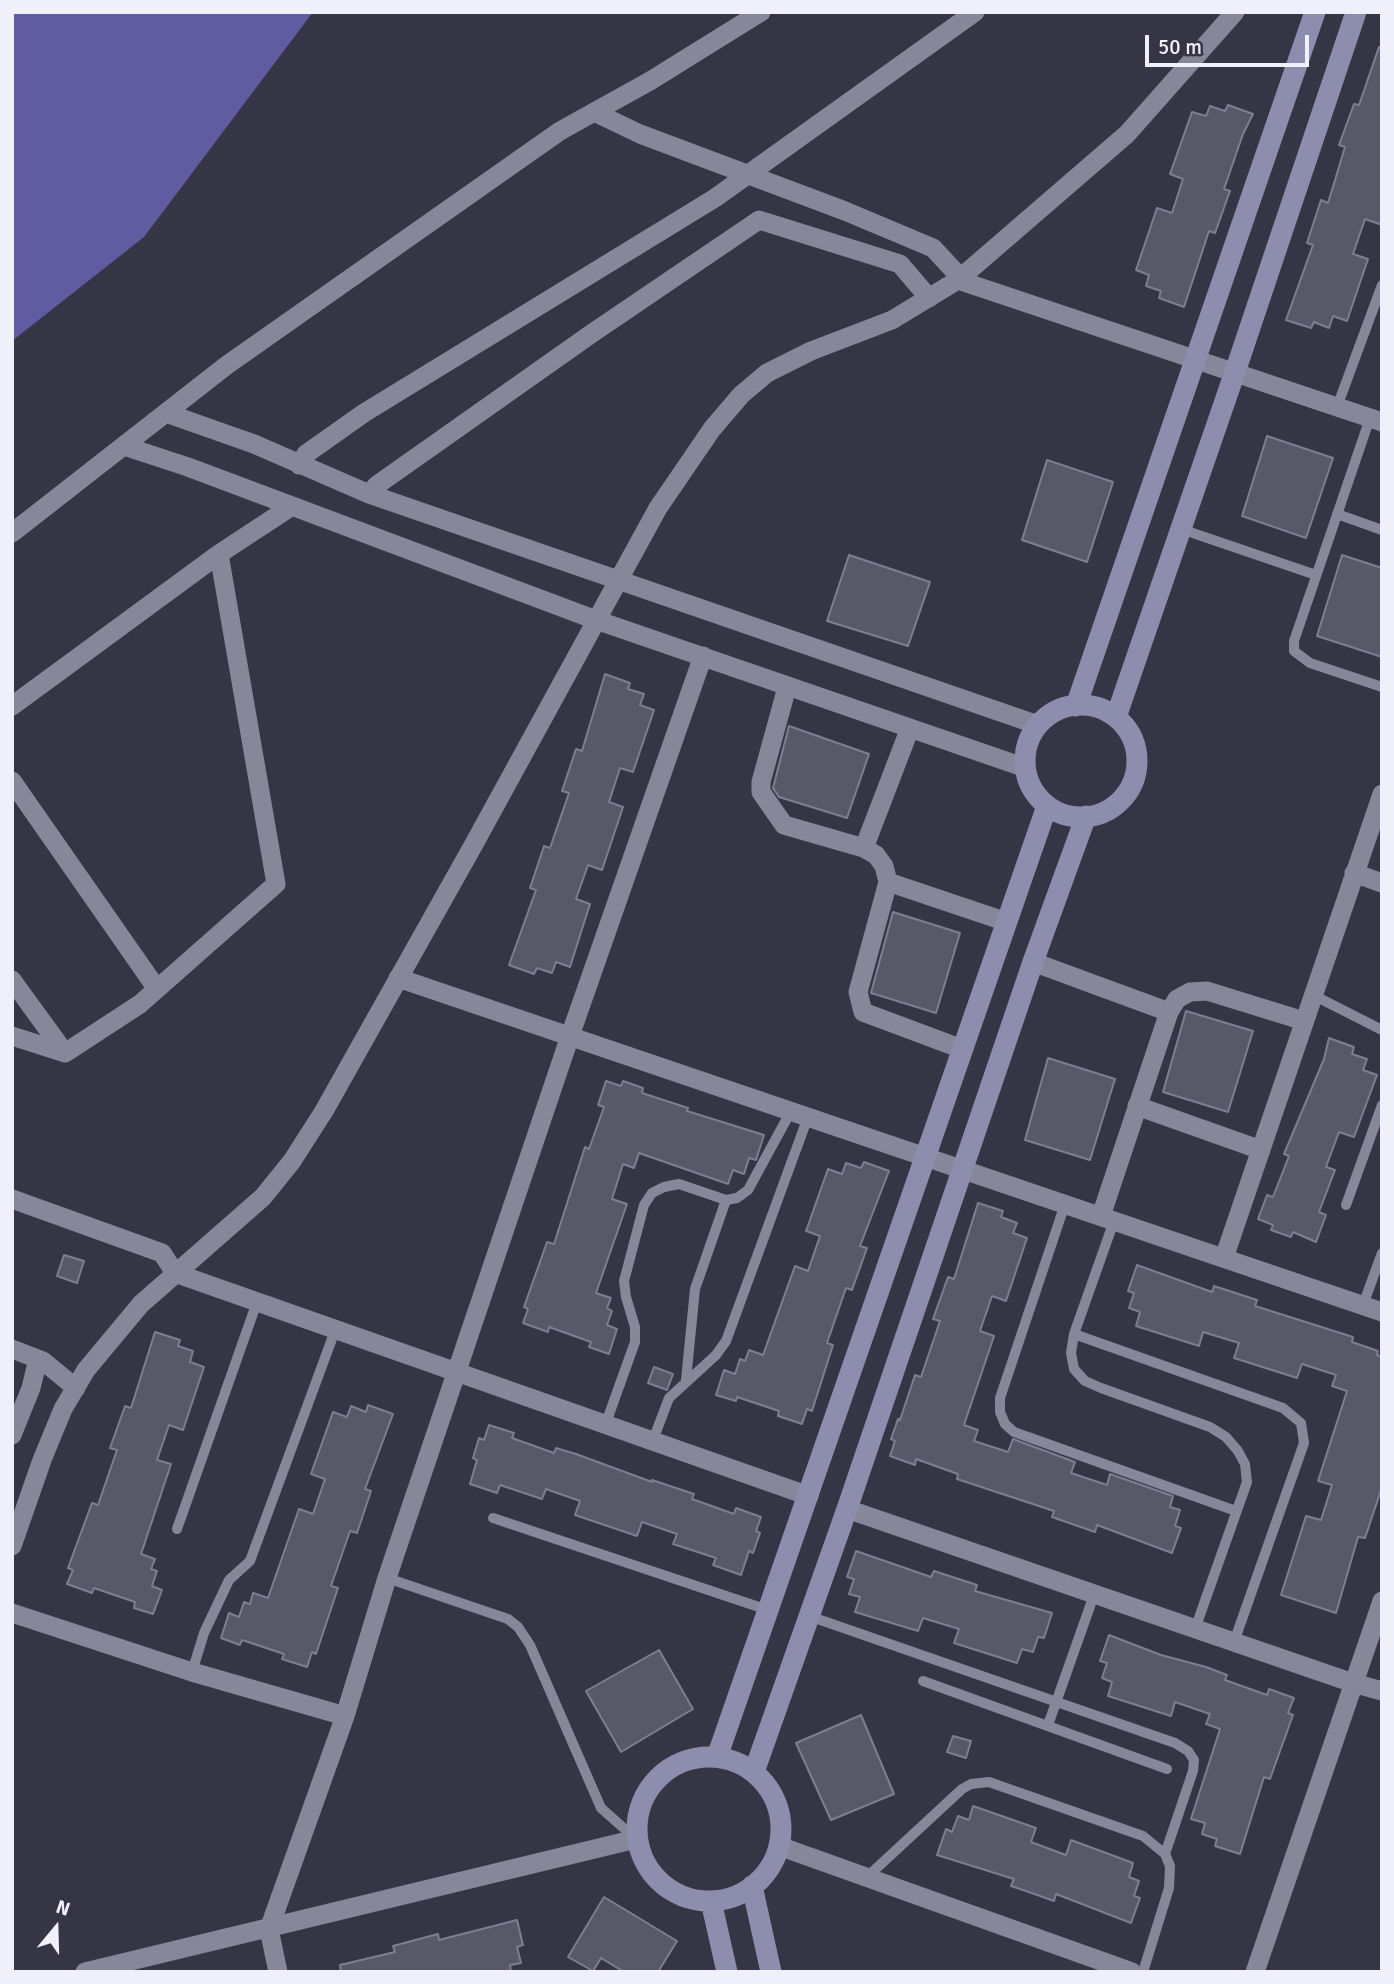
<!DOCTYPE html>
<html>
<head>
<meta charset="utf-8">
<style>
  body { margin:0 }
  #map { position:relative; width:1394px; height:1984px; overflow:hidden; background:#353545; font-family:Signika,sans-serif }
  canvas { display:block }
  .frame { position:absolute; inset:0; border:14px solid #f0f0fb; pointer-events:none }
  .north { position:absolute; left:21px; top:1893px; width:70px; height:70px; -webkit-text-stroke:5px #353545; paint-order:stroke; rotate:19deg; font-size:19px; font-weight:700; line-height:28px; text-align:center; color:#f0f0fb }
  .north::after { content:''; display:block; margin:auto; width:24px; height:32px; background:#f0f0fb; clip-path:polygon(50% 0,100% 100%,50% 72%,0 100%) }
  .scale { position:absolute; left:1145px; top:35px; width:164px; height:32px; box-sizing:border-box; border:4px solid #f0f0fb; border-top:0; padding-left:9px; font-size:21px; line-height:24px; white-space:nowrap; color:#f0f0fb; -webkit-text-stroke:5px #353545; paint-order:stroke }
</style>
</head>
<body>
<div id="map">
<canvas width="1394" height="1984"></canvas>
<div class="frame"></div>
<div class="north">N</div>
<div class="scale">50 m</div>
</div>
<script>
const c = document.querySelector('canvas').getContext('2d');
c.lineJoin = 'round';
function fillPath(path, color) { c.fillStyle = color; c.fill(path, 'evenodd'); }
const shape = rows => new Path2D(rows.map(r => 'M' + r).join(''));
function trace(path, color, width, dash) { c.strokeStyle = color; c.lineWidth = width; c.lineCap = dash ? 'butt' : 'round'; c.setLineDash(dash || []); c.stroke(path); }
const forest = shape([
  [12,12,313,12,144,237,12,341]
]);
const building = shape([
  [1379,47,1382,47,1382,225,1365,219,1353,254,1368,259,1347,321,1333,316,1329,328,1314,322,1311,328,1286,320,1313,245,1307,243,1321,200,1328,203,1345,147,1339,145,1354,104,1359,105,1379,47],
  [1228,105,1253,114,1243,134,1224,189,1230,191,1215,233,1209,231,1184,307,1159,298,1161,291,1146,286,1149,275,1136,270,1157,208,1172,213,1183,179,1170,174,1192,112,1206,116,1210,106,1225,111,1228,105],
  [1267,436,1333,458,1306,538,1242,516,1267,436],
  [1047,460,1113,482,1087,562,1022,540,1047,460],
  [849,555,930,582,908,646,827,621,849,555],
  [1342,555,1382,568,1382,657,1317,636,1342,555],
  [605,674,630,683,628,689,644,694,640,705,654,710,633,772,620,768,609,802,623,807,602,870,588,865,576,899,590,904,570,967,556,962,552,973,537,968,534,974,509,965,536,890,530,888,544,846,550,848,569,793,562,791,576,749,582,751,605,674],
  [789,726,869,754,847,818,779,797,773,788,789,726],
  [893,912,960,933,936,1013,871,993,893,912],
  [1186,1011,1253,1031,1228,1112,1163,1092,1186,1011],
  [1329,1038,1354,1047,1352,1054,1367,1059,1363,1070,1377,1075,1354,1137,1339,1132,1326,1167,1335,1170,1319,1212,1326,1215,1316,1242,1293,1232,1291,1237,1271,1230,1273,1225,1258,1219,1267,1195,1273,1197,1289,1156,1284,1154,1324,1059,1329,1038],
  [1048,1058,1115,1079,1090,1160,1025,1140,1048,1058],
  [606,1081,621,1086,623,1081,643,1088,642,1093,688,1108,687,1111,764,1135,756,1160,749,1158,744,1174,733,1170,728,1184,639,1153,634,1168,623,1164,612,1199,627,1204,596,1293,611,1298,607,1308,612,1311,607,1325,617,1329,609,1354,589,1347,591,1342,549,1327,548,1332,523,1323,528,1309,524,1307,547,1242,554,1244,585,1147,589,1149,604,1107,598,1105,606,1081],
  [864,1162,889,1171,860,1246,867,1248,852,1290,846,1288,827,1343,833,1345,812,1411,807,1409,802,1424,778,1416,779,1411,737,1397,736,1401,716,1395,724,1370,735,1374,740,1359,745,1361,749,1350,763,1355,795,1266,808,1271,820,1236,806,1231,828,1169,842,1174,846,1163,861,1168,864,1162],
  [978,1203,1003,1211,1001,1217,1017,1223,1013,1233,1027,1238,1006,1301,992,1296,980,1331,994,1336,964,1425,978,1430,974,1441,1008,1452,1013,1439,1075,1462,1071,1473,1107,1485,1110,1474,1173,1496,1170,1507,1180,1510,1175,1526,1181,1528,1172,1553,1097,1525,1095,1532,1052,1517,1054,1511,957,1479,958,1474,916,1459,915,1465,890,1456,895,1441,891,1439,898,1419,900,1420,915,1375,921,1377,940,1321,933,1319,948,1277,954,1279,978,1203],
  [64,1255,84,1261,77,1283,57,1276,64,1255],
  [1137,1265,1212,1292,1214,1286,1257,1300,1255,1306,1353,1337,1352,1342,1378,1351,1377,1355,1382,1357,1382,1487,1365,1538,1358,1537,1336,1613,1281,1595,1306,1516,1321,1520,1332,1485,1318,1481,1347,1391,1332,1386,1336,1375,1302,1364,1297,1378,1234,1358,1239,1343,1203,1332,1199,1346,1136,1326,1140,1312,1129,1308,1134,1293,1128,1291,1137,1265],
  [155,1332,180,1340,178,1346,193,1351,190,1362,204,1367,183,1430,169,1425,157,1460,171,1464,141,1554,155,1559,151,1569,157,1571,152,1586,162,1590,153,1614,134,1608,135,1602,94,1588,92,1593,67,1584,73,1570,68,1568,92,1503,98,1505,117,1450,110,1448,125,1406,131,1408,155,1332],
  [654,1367,673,1374,667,1390,648,1383,654,1367],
  [368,1405,393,1414,365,1489,371,1491,357,1533,350,1531,331,1586,338,1588,316,1654,312,1652,307,1667,282,1659,284,1654,242,1640,240,1645,221,1638,229,1613,239,1617,244,1602,250,1604,253,1593,268,1598,299,1509,313,1514,325,1479,311,1474,333,1412,347,1417,351,1406,366,1412,368,1405],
  [489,1425,514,1433,512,1438,554,1453,556,1448,576,1454,652,1482,652,1480,694,1494,692,1499,734,1514,736,1508,761,1517,756,1531,760,1533,753,1553,749,1551,741,1575,713,1565,716,1558,673,1544,677,1534,642,1522,637,1536,575,1515,580,1501,546,1489,542,1499,500,1485,497,1493,470,1484,477,1460,473,1458,479,1438,484,1440,489,1425],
  [856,1551,931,1577,934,1571,977,1585,975,1591,1052,1613,1044,1638,1038,1637,1033,1652,1022,1649,1017,1663,954,1643,959,1629,923,1618,918,1631,855,1612,860,1597,849,1594,854,1579,847,1577,856,1551],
  [1109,1635,1161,1655,1206,1667,1227,1675,1225,1680,1267,1695,1269,1689,1294,1698,1288,1713,1293,1715,1270,1779,1264,1777,1240,1854,1215,1846,1217,1839,1202,1834,1205,1823,1191,1819,1220,1729,1206,1724,1210,1714,1175,1702,1171,1716,1108,1696,1112,1682,1102,1678,1107,1663,1100,1661,1109,1635],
  [659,1650,693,1709,621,1752,586,1691,659,1650],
  [861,1715,894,1794,831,1820,796,1743,861,1715],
  [953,1736,971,1741,966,1758,947,1752,953,1736],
  [973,1806,1036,1828,1031,1842,1066,1855,1071,1840,1133,1863,1129,1877,1139,1881,1134,1896,1140,1898,1131,1923,1056,1894,1054,1901,1026,1891,1011,1886,1014,1879,937,1855,946,1829,952,1832,958,1816,969,1820,973,1806],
  [604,1897,677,1941,658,1972,624,1972,601,1958,593,1971,568,1957,604,1897],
  [517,1920,523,1945,517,1947,521,1963,510,1965,511,1972,341,1972,340,1965,395,1952,393,1946,438,1934,439,1940,517,1920]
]);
const lane = shape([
  [1337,407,1382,285],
  [1370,418,1294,641,1294,651,1310,663,1382,687],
  [1337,514,1382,530],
  [1181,529,1316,575],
  [1313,995,1382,1030],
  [1065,1204,1000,1398,1000,1412,1005,1424,1014,1432,1236,1511],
  [1346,1205,1382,1105],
  [1114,1221,1074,1334,1071,1353,1074,1369,1085,1381,1101,1388,1210,1427,1226,1437,1238,1451,1245,1464,1247,1482,1195,1629],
  [1363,1305,1382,1253],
  [1074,1334,1283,1408,1301,1423,1304,1443,1234,1642],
  [686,1380,695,1289,726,1200],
  [606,1423,635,1342,635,1327,626,1297,624,1281,644,1205,652,1193,664,1187,679,1184,726,1200,737,1198,748,1190,791,1111],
  [653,1440,669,1398,716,1355,726,1341,808,1117],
  [493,1518,768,1610],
  [177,1529,257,1302],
  [387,1578,508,1619,518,1627,530,1645,601,1808,636,1839],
  [809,1616,1175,1743,1188,1751,1194,1760,1193,1771,1165,1854],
  [192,1672,204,1633,229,1580,250,1561,336,1328],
  [923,1681,1167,1769],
  [1048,1725,1094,1595],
  [867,1877,962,1789,971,1784,989,1782,1143,1836,1165,1854,1170,1866,1169,1888,1143,1972]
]);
const street = shape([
  [594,112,640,134,845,211,933,248,960,277],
  [958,280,1382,422],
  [166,413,254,444,369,494,1038,725],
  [124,446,188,467,596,620,1026,768],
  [299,465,306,454,364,413,715,198,975,12],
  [369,494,377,485,591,334,759,220,900,264,929,298],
  [12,533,227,365,560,131,650,81,761,12],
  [787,687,761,782,761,792,784,825,864,848,876,855,884,866,888,882,858,992,863,1012,962,1049],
  [12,706,219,554,292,506],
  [12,781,157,989],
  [864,848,910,728],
  [1354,873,1382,883],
  [888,882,1007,922],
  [1033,962,1169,1012],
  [398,978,1382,1312],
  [12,980,65,1053],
  [12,1036,65,1053,140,1004,276,884,219,554],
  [1137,1106,1261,1150],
  [12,1199,162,1253,175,1273,809,1496],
  [1101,1216,1169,1012,1177,999,1190,992,1207,991,1304,1021],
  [1224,1258,1382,794],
  [12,1349,43,1361,76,1388],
  [12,1435,31,1388,38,1359],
  [847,1509,1353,1683,1382,1691],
  [12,1546,42,1460,63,1409,86,1370,141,1304,263,1197,292,1161,324,1111,474,844,658,508,712,429,741,395,767,373,811,351,892,320,958,280,1127,134,1235,12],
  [12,1613,192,1672,345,1716],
  [779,1846,1132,1972],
  [85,1972,636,1839],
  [278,1972,269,1929,345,1716,387,1578,570,1036,703,656],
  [1255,1972,1382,1601]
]);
const secondary = shape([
  '1025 761a56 56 0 1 1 112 0a56 56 0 1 1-112 0Z',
  [1076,706,1315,12],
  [1116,717,1235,372,1356,12],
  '637 1829a72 72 0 1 1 144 0a72 72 0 1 1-144 0Z',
  [717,1757,1047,806],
  [754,1772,847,1509,1033,962,1086,816],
  [752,1886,771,1972],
  [711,1901,727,1972]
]);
fillPath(forest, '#605ca2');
fillPath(building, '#585869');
trace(building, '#7e7e91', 2);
trace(lane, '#868799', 10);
trace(street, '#868799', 19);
trace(secondary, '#8d8dad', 21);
</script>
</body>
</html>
